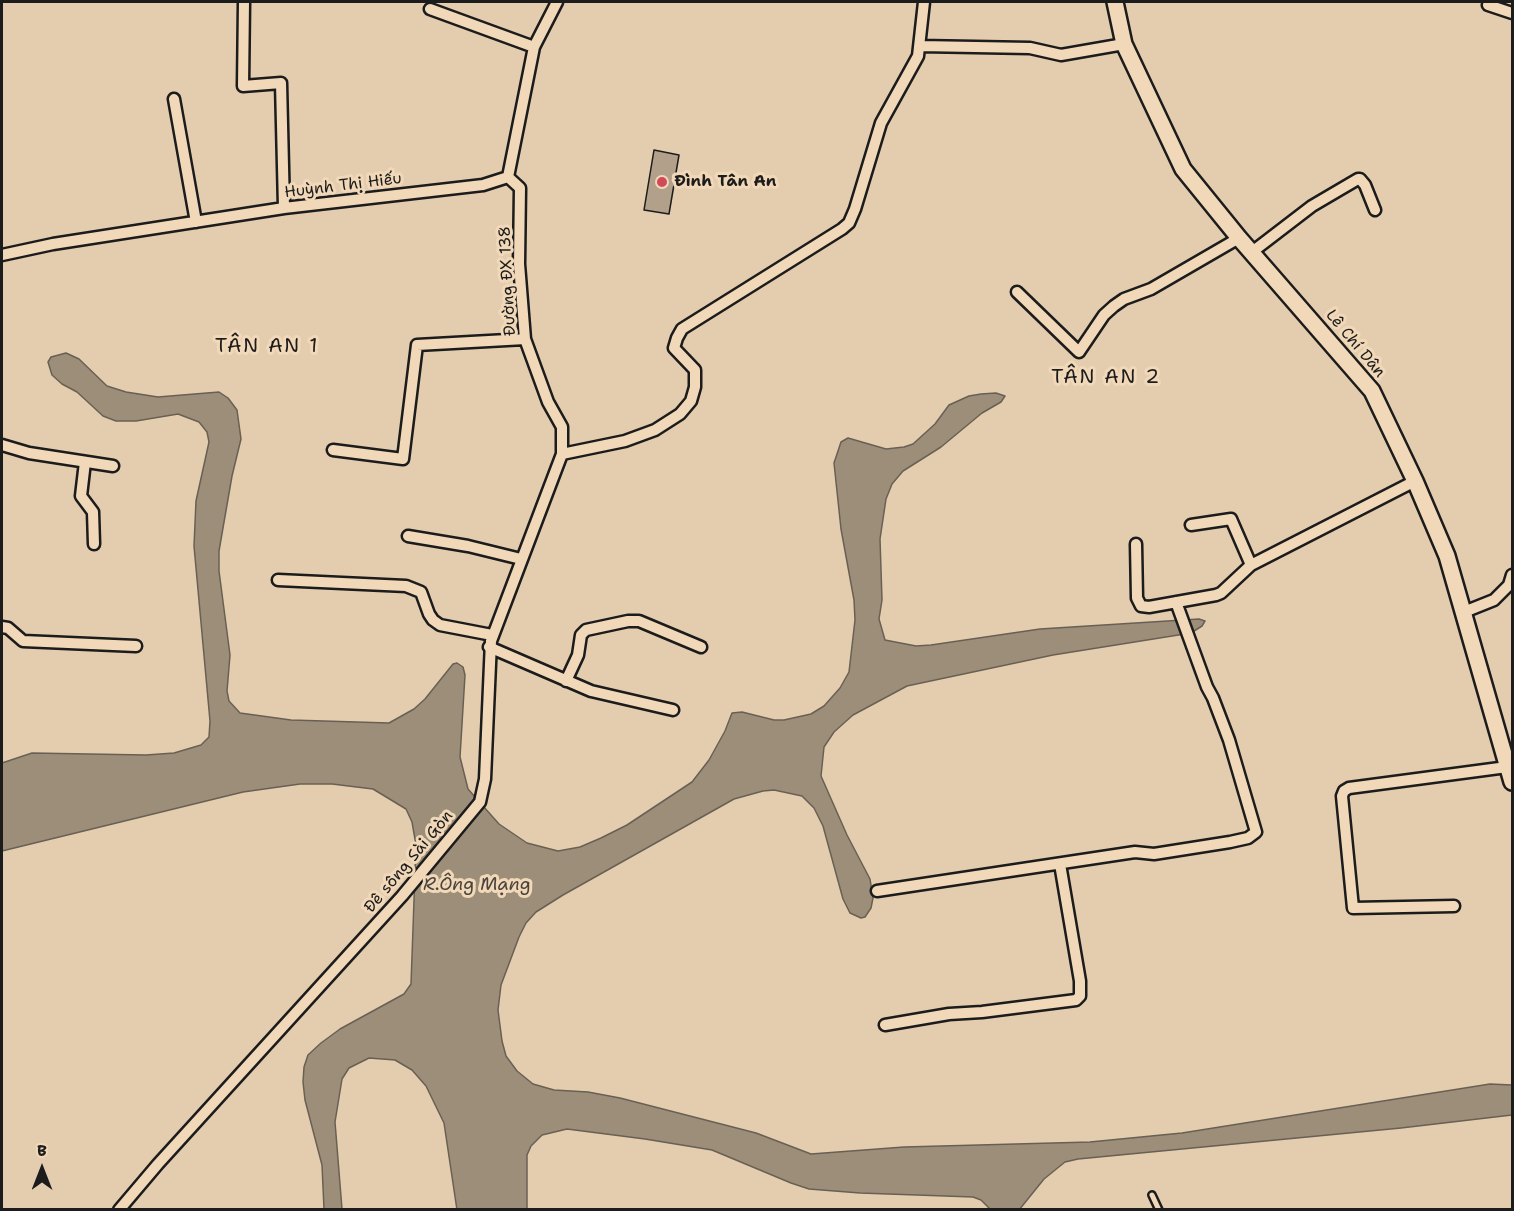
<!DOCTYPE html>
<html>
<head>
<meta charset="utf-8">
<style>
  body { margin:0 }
  #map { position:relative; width:1514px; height:1211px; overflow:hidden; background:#e4cdaf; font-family:"Shantell Sans",sans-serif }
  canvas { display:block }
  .frame { position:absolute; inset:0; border:3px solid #1c1c1c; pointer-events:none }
  .north { position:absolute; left:12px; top:1139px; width:60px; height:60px; -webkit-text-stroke:4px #f1d8b8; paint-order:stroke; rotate:0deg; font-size:16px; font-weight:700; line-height:24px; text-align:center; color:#1c1c1c }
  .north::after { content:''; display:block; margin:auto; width:21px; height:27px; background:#1c1c1c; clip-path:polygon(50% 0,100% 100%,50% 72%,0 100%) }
</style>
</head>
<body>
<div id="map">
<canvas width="1514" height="1211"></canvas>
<div class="frame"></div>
<div class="north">B</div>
</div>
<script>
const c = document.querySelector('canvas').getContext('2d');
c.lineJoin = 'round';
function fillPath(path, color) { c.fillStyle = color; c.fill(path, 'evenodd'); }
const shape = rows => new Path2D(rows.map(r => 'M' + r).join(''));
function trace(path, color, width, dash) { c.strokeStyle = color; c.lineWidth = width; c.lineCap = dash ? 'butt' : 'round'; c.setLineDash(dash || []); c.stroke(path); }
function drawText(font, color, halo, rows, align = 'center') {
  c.font = font + ' "Shantell Sans",sans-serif'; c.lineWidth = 6; c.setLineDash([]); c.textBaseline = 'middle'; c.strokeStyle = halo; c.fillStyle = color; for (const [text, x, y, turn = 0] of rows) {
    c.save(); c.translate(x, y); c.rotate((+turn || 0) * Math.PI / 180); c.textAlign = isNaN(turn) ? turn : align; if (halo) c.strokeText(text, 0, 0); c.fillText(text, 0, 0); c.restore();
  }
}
const water = shape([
  [66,353,79,359,107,386,126,392,158,397,219,392,228,398,237,410,241,439,232,476,219,551,219,571,230,655,227,691,229,701,240,713,291,720,389,723,414,709,425,699,453,664,457,663,463,667,465,675,460,757,468,789,499,824,527,843,558,851,580,847,601,838,627,825,692,782,709,760,725,731,732,713,742,712,774,720,784,720,811,714,824,706,840,688,849,672,855,620,854,600,841,529,834,463,841,442,848,438,886,449,904,447,913,444,935,424,949,405,969,396,981,394,996,393,1005,396,1001,402,982,413,941,447,903,471,892,484,886,499,880,539,882,600,879,619,885,640,916,646,931,645,1040,629,1199,619,1205,621,1202,626,1191,633,1053,655,907,686,853,715,834,732,824,747,821,776,847,835,870,879,873,898,871,908,865,917,861,918,850,913,843,899,823,826,814,808,802,796,774,790,763,791,734,799,563,895,536,912,526,923,519,937,501,985,498,1010,502,1041,506,1056,517,1071,533,1084,554,1090,588,1092,620,1098,756,1133,811,1154,904,1147,1090,1142,1182,1133,1490,1084,1512,1085,1512,1115,1401,1128,1078,1159,1065,1162,1044,1179,1019,1210,990,1209,981,1200,973,1197,860,1193,809,1189,791,1183,712,1150,645,1139,567,1129,542,1135,531,1146,527,1155,527,1209,457,1210,444,1123,426,1086,412,1070,395,1060,369,1058,349,1068,342,1079,335,1122,342,1209,324,1209,322,1165,305,1100,303,1082,304,1067,308,1055,321,1043,340,1029,404,994,411,984,416,845,412,822,406,809,373,789,332,784,300,784,243,792,2,851,2,763,32,753,146,755,174,753,201,745,209,737,210,721,194,546,196,501,209,442,207,432,199,422,178,414,136,421,116,421,103,416,77,392,62,384,52,375,48,362,51,357,66,353]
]);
const building = shape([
  [654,150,679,155,669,214,644,210,654,150]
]);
const lane = shape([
  [1152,1195,1159,1210]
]);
const street = shape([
  [244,2,243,86,281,83,284,208],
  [1488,5,1512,13],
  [430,9,534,47],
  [920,46,1030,48,1061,55,1124,44],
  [174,99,196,222],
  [508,177,534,47,557,2],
  [1252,252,1312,206,1358,179,1360,179,1365,185,1375,210],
  [2,255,53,244,284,208,483,185,508,177],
  [1017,292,1079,352,1104,315,1114,306,1124,299,1151,289,1239,238],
  [2,445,29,453,113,466],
  [333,450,403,459,417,345,525,339],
  [562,454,625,441,655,430,680,414,691,401,695,387,695,370,674,348,677,338,682,329,842,229,849,223,855,209,881,123,918,56,924,2],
  [85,462,81,496,93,512,94,544],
  [1191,525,1231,519,1251,565],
  [408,536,468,546,521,559],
  [1136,544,1137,598,1141,606,1149,607,1216,595,1221,593,1251,565,1415,481],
  [278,580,406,586,421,592,429,614,433,620,440,625,492,635],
  [1464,612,1494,600,1509,585,1512,575],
  [2,627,8,628,23,641,136,646],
  [489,647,591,691,673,710],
  [566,681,578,655,581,635,586,630,628,621,639,621,701,647],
  [877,891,1135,852,1154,854,1230,842,1248,838,1256,832,1229,740,1213,698,1207,687,1176,602],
  [1454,906,1353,908,1342,796,1344,791,1349,788,1507,767],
  [885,1025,949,1014,982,1012,1076,1000,1080,996,1080,981,1060,864],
  [119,1210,158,1164,402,896,480,802,485,779,491,641,562,454,562,427,548,402,525,339,519,264,520,188,508,177]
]);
const secondary = shape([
  [1115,2,1124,44,1183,169,1239,238,1372,391,1415,481,1447,556,1512,782]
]);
const markers = [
  [662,182,6,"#d1495b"]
];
const poiNames = [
  ["Đình Tân An",674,182]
];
const streetNames = [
  ["Huỳnh Thị Hiếu",343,186,-7],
  ["Đường ĐX 138",508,281,-93],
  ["Lê Chí Dân",1355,344,50],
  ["Đê sông Sài Gòn",409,862,-50]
];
const waterNames = [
  ["R.Ông Mạng",477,885]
];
const quarterNames = [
  ["TÂN AN 1",267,347],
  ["TÂN AN 2",1106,378]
];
fillPath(water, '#9d8e7a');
trace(water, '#696054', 1.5);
fillPath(building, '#b2a08a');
trace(building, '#1c1c1c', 1.5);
trace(lane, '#1c1c1c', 10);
trace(street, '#1c1c1c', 15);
trace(secondary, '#1c1c1c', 20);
trace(lane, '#f1d8b8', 5);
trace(street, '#f1d8b8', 10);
trace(secondary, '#f1d8b8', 15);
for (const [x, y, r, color] of markers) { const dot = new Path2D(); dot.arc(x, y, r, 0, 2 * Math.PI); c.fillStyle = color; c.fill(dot); trace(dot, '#f1d8b8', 2); }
drawText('bold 16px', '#1c1c1c', '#f1d8b8', poiNames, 'left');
drawText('16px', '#1c1c1c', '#f1d8b8', streetNames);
drawText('italic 18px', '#49443d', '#f1d8b8', waterNames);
c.letterSpacing = '1.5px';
drawText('20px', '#1c1c1c', '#f1d8b8', quarterNames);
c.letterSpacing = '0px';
</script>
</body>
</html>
